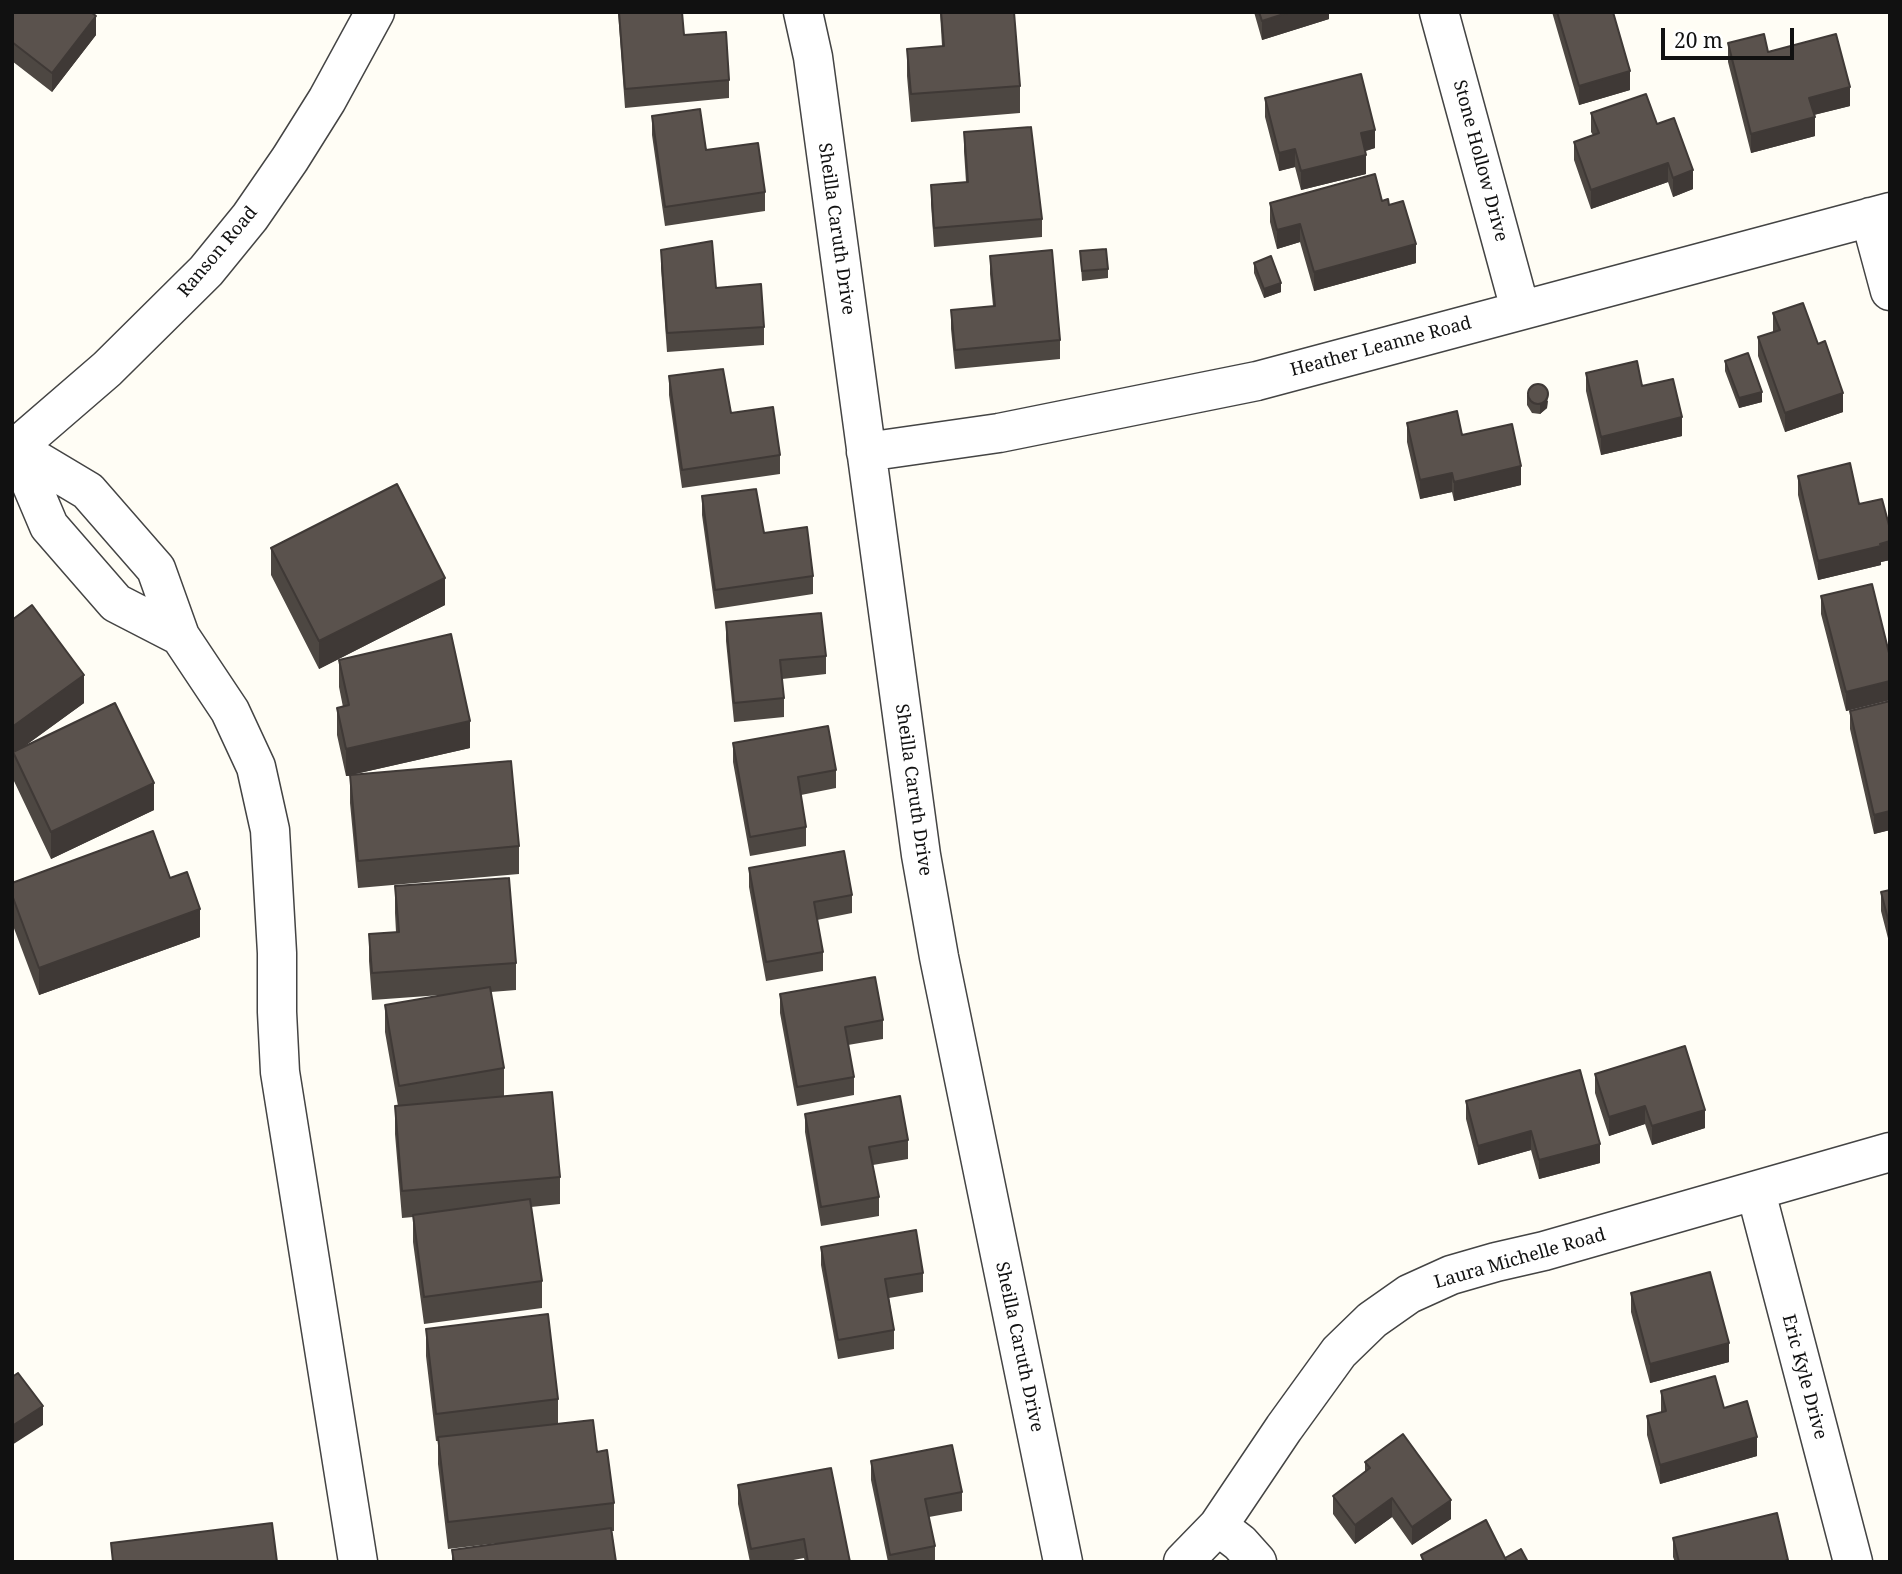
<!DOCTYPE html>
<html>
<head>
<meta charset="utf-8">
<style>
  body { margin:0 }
  #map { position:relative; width:1902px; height:1574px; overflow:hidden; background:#fffdf5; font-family:"Noto Serif",serif }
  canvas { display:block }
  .frame { position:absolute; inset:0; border:14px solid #111; pointer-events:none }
  .scale { position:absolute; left:1661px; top:28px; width:133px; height:32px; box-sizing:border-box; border:4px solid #111; border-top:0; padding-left:9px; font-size:21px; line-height:24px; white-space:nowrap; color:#111; -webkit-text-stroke:5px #fff; paint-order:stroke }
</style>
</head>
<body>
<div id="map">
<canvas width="1902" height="1574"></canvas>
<div class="frame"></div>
<div class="scale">20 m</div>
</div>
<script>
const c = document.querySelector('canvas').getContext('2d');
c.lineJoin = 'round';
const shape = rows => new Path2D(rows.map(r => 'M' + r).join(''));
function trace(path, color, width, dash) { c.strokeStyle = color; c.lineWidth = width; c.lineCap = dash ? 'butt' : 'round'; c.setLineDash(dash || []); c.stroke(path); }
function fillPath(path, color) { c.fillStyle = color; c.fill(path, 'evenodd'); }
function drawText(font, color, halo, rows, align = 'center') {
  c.font = font + ' "Noto Serif",serif'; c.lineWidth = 7; c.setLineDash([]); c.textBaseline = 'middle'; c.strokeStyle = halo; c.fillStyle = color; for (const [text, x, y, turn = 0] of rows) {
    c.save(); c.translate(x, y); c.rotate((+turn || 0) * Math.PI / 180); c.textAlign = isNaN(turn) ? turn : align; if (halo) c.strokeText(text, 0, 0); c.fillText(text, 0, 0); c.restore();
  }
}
const minor = shape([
  [803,12,813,57,921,855,939,957,1063,1562],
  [1439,12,1520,309],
  [1870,217,1890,291],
  [16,448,88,491,156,569,180,636,230,711,256,767,270,830,277,953,277,1012,280,1072,358,1562],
  [16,448,49,526,116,603,180,636],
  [866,452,999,433,1257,381,1890,212],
  [1756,1192,1853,1562],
  [1218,1526,1240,1543,1257,1562],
  [1183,1562,1218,1526,1284,1428,1339,1352,1372,1320,1409,1294,1451,1275,1496,1262,1544,1251,1890,1152]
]);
const tertiary = shape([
  [12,451,107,369,206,271,250,217,290,159,327,100,375,12]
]);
const wall = shape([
  [12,12,96,35,52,92,12,61],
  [618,12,682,12,684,35,729,80,729,98,625,108],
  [940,12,1014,12,1020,86,1020,113,911,122,907,76,907,49,942,46],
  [1254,12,1329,12,1329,19,1262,40],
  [1552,12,1613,12,1630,90,1579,105],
  [1728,43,1768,52,1850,106,1814,115,1815,136,1751,153,1728,62],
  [1265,98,1375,148,1366,151,1366,174,1301,190,1295,167,1279,171,1265,117],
  [1591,113,1657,124,1693,189,1673,197,1668,182,1591,209,1574,160,1574,142,1593,135,1591,132],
  [652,116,706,150,765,192,765,211,665,226,652,135],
  [964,132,1042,219,1042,237,934,247,931,204,931,185,966,182,964,151],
  [1382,201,1389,205,1416,263,1314,291,1300,242,1277,249,1270,222,1270,203],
  [661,250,716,288,764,327,764,345,667,352,661,268],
  [1080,251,1108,269,1108,278,1082,281],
  [990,256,1060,340,1060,359,955,369,951,329,951,310,993,306,990,274],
  [1254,263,1281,292,1264,298,1254,273],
  [1773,313,1818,344,1843,412,1785,432,1758,356,1758,337,1773,332],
  [1725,361,1762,402,1739,408,1725,371],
  [1586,373,1642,386,1682,436,1601,455,1586,391],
  [669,376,731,413,780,455,780,474,682,488,669,395],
  [1527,395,1548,401,1547,408,1540,414,1532,413,1527,405],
  [1407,423,1462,435,1521,485,1454,501,1452,492,1420,499,1407,442],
  [1798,476,1859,504,1890,529,1890,560,1881,562,1881,565,1818,580,1798,495],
  [702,496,764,533,813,576,813,594,715,609,702,515],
  [271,548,445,605,319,669,271,575],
  [1821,596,1890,657,1890,700,1846,711,1821,614],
  [12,620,84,703,23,747,154,810,51,859,13,779],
  [726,622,826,656,826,674,782,679,784,698,784,717,734,722,726,641],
  [339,660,470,748,351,775,519,846,519,874,358,888,350,803,350,776,346,776,337,735,337,708,343,707,339,687],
  [1890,701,1890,830,1874,834,1850,729,1850,711],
  [733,743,836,770,836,788,801,795,806,827,806,846,750,856,733,762],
  [1889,846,1890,846,1890,869,1889,865],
  [749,868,852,895,852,913,817,920,823,952,823,971,766,981,749,887],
  [170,878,200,937,39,995,12,923,12,883],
  [395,886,516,963,516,990,491,992,504,1068,504,1096,492,1098,560,1177,560,1204,531,1207,542,1281,542,1308,424,1324,413,1242,413,1217,402,1218,395,1134,395,1106,398,1106,385,1032,385,1005,441,995,372,1000,369,961,369,934,396,932,395,913],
  [1890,890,1890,946,1881,911,1881,892],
  [780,994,883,1020,883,1039,848,1045,854,1077,854,1095,797,1106,780,1013],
  [1595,1074,1705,1128,1652,1145,1645,1124,1609,1136,1595,1093],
  [1466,1101,1600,1163,1539,1179,1531,1150,1478,1165,1466,1119],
  [805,1114,908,1140,908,1159,873,1165,879,1197,879,1216,821,1226,805,1132],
  [821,1247,923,1273,923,1292,889,1298,894,1330,894,1349,838,1359,821,1265],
  [1631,1293,1729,1362,1650,1383,1631,1312],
  [426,1329,558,1399,558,1424,597,1452,614,1503,614,1531,612,1531,616,1562,452,1562,452,1550,499,1543,448,1549,438,1464,438,1441,436,1441,426,1356],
  [1661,1391,1757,1456,1660,1484,1647,1435,1647,1416,1661,1412],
  [871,1461,962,1492,962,1511,929,1517,935,1546,935,1562,888,1562,871,1480],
  [1365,1462,1451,1519,1412,1545,1392,1517,1355,1544,1333,1514,1333,1496,1365,1472],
  [738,1485,850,1562,805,1562,804,1558,783,1562,750,1562,738,1504],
  [1673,1538,1788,1562,1675,1562,1673,1557]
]);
const shadedWall = shape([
  [1290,12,1329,12,1329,19,1262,40,1262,21],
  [96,16,96,35,52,92,52,73],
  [1630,71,1630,90,1579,105,1579,86],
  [1850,87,1850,106,1809,116,1809,98],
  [1815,117,1815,136,1751,153,1751,134],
  [1375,130,1375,148,1361,152,1361,133],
  [1295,149,1295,167,1279,171,1279,153],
  [1366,155,1366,174,1301,190,1301,171],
  [1668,163,1668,182,1591,209,1591,190],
  [1693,170,1693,189,1673,197,1673,178],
  [1300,224,1300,242,1277,249,1277,230],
  [1416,244,1416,263,1314,291,1314,272],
  [1281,283,1281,292,1264,298,1264,289],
  [1548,391,1547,408,1540,414,1540,404],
  [1762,392,1762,402,1739,408,1739,398],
  [1843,393,1843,412,1785,432,1785,413],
  [1682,417,1682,436,1601,455,1601,437],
  [1521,466,1521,485,1454,501,1454,482],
  [1452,473,1452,492,1420,499,1420,480],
  [1890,541,1890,560,1881,562,1881,565,1818,580,1818,561],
  [445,578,445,605,319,669,319,641],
  [84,675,84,703,14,754,13,752,12,755,12,727],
  [1890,681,1890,700,1846,711,1846,692],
  [470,721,470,748,346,776,346,749],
  [154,783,154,810,51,859,51,832],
  [1890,811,1890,830,1874,834,1874,815],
  [200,909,200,937,39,995,39,968],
  [1645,1106,1645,1124,1609,1136,1609,1117],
  [1705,1110,1705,1128,1652,1145,1652,1126],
  [1531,1131,1531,1150,1478,1165,1478,1146],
  [1600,1144,1600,1163,1539,1179,1539,1160],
  [1729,1343,1729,1362,1650,1383,1650,1364],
  [43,1406,43,1425,12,1445,12,1426],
  [1757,1437,1757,1456,1660,1484,1660,1465],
  [1392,1498,1392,1517,1355,1544,1355,1525],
  [1451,1500,1451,1519,1412,1545,1412,1527]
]);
const building = shape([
  [12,12,91,12,96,16,52,73,12,42,12,12],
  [619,12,682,12,684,35,726,32,729,80,625,89,619,12],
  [941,12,1014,12,1020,86,911,94,907,49,944,46,941,12],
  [1259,12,1290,12,1262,21,1259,12],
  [1557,12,1613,12,1630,71,1579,86,1557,12],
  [1764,34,1768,52,1836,34,1850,87,1809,98,1815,117,1751,134,1728,43,1764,34],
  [1361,74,1375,130,1361,133,1366,155,1301,171,1295,149,1279,153,1265,98,1361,74],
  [1646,94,1657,124,1674,118,1693,170,1673,178,1668,163,1591,190,1574,142,1599,133,1591,113,1646,94],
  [700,109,706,150,758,143,765,192,665,207,652,116,700,109],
  [1031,127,1042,219,934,228,931,185,968,182,964,132,1031,127],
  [1375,174,1382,201,1388,199,1389,205,1403,201,1416,244,1314,272,1300,224,1277,230,1270,203,1375,174],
  [712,241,716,288,761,284,764,327,667,333,661,250,712,241],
  [1106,249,1108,269,1082,271,1080,251,1106,249],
  [1052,250,1060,340,955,350,951,310,995,306,990,256,1052,250],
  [1271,256,1281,283,1264,289,1254,263,1271,256],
  [1803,303,1818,344,1825,341,1843,393,1785,413,1758,337,1780,330,1773,313,1803,303],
  [1748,353,1762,392,1739,398,1725,361,1748,353],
  [1637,361,1642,386,1673,379,1682,417,1601,437,1586,373,1637,361],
  [723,369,731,413,773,407,780,455,682,470,669,376,723,369],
  '1528 394a10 10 0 1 1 20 0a10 10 0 1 1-20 0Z',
  [1457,411,1462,435,1512,424,1521,466,1454,482,1452,473,1420,480,1407,423,1457,411],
  [1850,463,1859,504,1882,499,1890,529,1890,541,1880,544,1881,546,1818,561,1798,476,1850,463],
  [397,484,445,578,319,641,271,548,397,484],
  [756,489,764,533,807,527,813,576,715,590,702,496,756,489],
  [1872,584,1890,657,1890,681,1846,692,1821,596,1872,584],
  [32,605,84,675,12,727,12,620,32,605],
  [821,613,826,656,780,660,784,698,734,703,726,622,821,613],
  [451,634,470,721,346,749,337,708,349,705,339,660,451,634],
  [1890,701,1890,811,1874,815,1850,711,1890,701],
  [115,703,154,783,51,832,13,752,115,703],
  [828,726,836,770,798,777,806,827,750,837,733,743,828,726],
  [511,761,519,846,358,861,350,775,511,761],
  [153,831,170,878,187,872,200,909,39,968,12,895,12,883,153,831],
  [844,851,852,895,814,902,823,952,766,962,749,868,844,851],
  [509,878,516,963,372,973,369,934,399,932,395,886,509,878],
  [1890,890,1890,927,1881,892,1890,890],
  [875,977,883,1020,845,1027,854,1077,797,1087,780,994,875,977],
  [490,987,504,1068,399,1086,385,1005,490,987],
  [1685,1046,1705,1110,1652,1126,1645,1106,1609,1117,1595,1074,1685,1046],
  [1580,1070,1600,1144,1539,1160,1531,1131,1478,1146,1466,1101,1580,1070],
  [552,1092,560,1177,402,1191,395,1106,552,1092],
  [900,1096,908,1140,869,1147,879,1197,821,1207,805,1114,900,1096],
  [530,1199,542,1281,424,1297,413,1215,530,1199],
  [916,1230,923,1273,885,1279,894,1330,838,1340,821,1247,916,1230],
  [1710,1272,1729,1343,1650,1364,1631,1293,1710,1272],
  [548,1314,558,1399,436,1414,426,1329,548,1314],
  [18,1373,43,1406,12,1426,12,1377,18,1373],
  [1715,1376,1724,1408,1747,1401,1757,1437,1660,1465,1647,1416,1666,1411,1661,1391,1715,1376],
  [593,1420,597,1452,607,1450,614,1503,448,1522,438,1437,593,1420],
  [1403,1434,1451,1500,1412,1527,1392,1498,1355,1525,1333,1496,1370,1468,1365,1462,1403,1434],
  [952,1445,962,1492,925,1499,935,1546,890,1555,871,1461,952,1445],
  [831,1468,850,1562,808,1562,804,1539,751,1549,738,1485,831,1468],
  [1777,1513,1788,1560,1782,1562,1679,1562,1673,1538,1777,1513],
  [1486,1520,1507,1562,1424,1562,1421,1555,1486,1520],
  [272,1523,277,1562,113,1562,111,1543,272,1523],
  [611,1528,616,1562,454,1562,452,1550,611,1528],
  [1521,1549,1528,1562,1507,1562,1505,1558,1521,1549]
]);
const streetNames = [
  ["Stone Hollow Drive",1480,161,75],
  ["Sheilla Caruth Drive",836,229,82],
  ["Ranson Road",218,252,-50],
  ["Heather Leanne Road",1381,347,-15],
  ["Sheilla Caruth Drive",913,790,82],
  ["Laura Michelle Road",1520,1259,-16],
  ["Sheilla Caruth Drive",1019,1347,78],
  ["Eric Kyle Drive",1804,1377,75]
];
trace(minor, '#444', 41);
trace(tertiary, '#444', 41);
trace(minor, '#fff', 38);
trace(tertiary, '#fff', 38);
fillPath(wall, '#4d4742');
fillPath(shadedWall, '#3f3936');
fillPath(building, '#5a524d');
trace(building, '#3f3936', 2);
drawText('18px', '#111', '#fff', streetNames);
</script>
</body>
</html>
